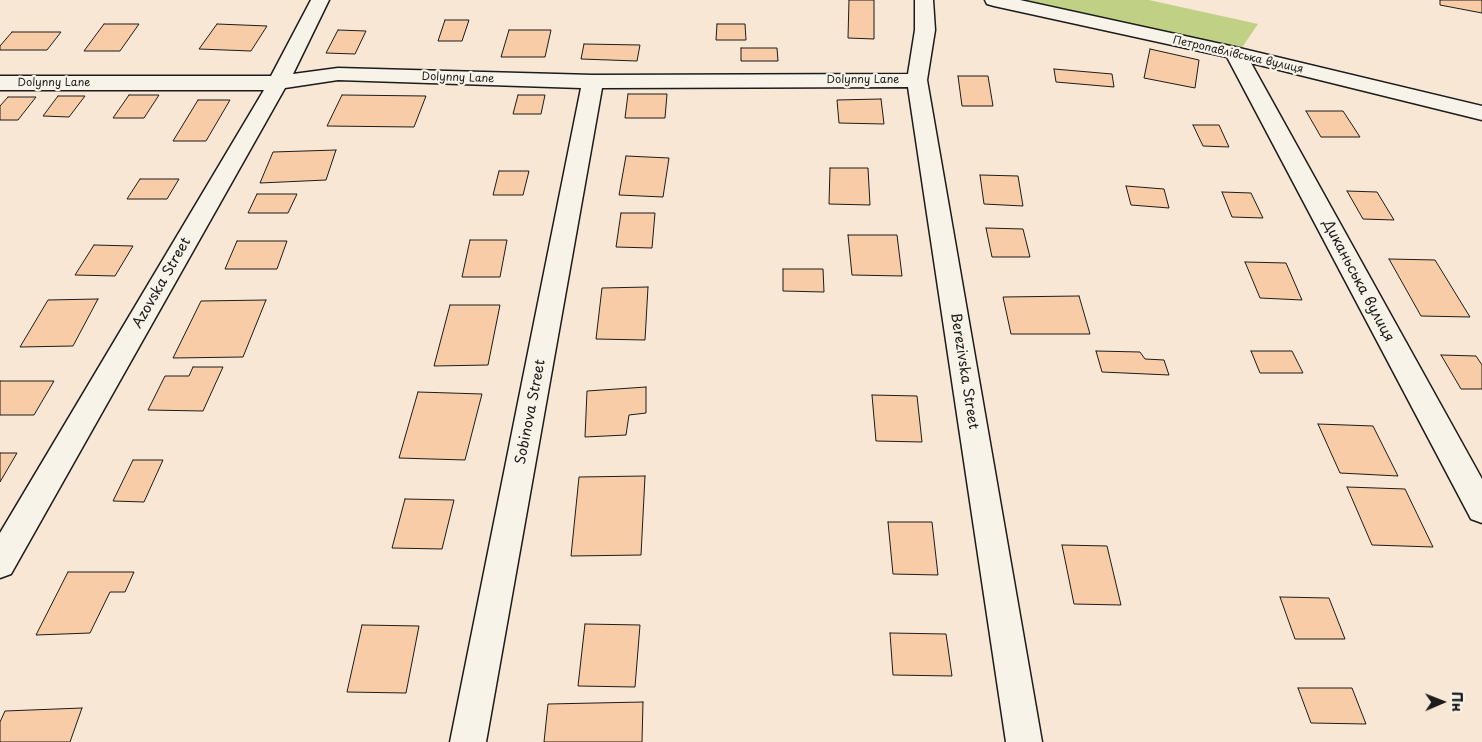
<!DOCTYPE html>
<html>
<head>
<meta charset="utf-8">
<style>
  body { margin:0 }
  #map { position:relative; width:1482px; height:742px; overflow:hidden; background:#f7e7d4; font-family:"Playpen Sans",sans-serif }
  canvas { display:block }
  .north { position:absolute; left:1417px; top:677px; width:50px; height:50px; -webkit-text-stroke:4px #f7f3e8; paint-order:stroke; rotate:89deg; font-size:14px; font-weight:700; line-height:20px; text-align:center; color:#1c1c1c }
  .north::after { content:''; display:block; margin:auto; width:18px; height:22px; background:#1c1c1c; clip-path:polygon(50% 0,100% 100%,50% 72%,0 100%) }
</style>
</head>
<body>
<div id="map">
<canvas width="1482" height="742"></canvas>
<div class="north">Пн</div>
</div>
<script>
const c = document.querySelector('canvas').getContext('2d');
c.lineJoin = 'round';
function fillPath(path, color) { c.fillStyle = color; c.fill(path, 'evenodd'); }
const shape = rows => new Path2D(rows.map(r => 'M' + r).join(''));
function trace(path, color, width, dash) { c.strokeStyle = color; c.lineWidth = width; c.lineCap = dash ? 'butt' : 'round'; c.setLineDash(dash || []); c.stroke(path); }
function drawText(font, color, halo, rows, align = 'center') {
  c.font = font + ' "Playpen Sans",sans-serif'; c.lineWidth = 4.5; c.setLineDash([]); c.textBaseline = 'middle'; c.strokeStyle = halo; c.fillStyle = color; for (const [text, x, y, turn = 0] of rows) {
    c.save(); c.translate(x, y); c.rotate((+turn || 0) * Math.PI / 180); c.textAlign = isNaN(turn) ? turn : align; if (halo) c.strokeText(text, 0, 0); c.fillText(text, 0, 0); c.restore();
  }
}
const green = shape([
  [1022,0,1149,0,1258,24,1241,49]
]);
const building = shape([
  [849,0,874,0,874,39,848,38,849,0],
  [1440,0,1482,0,1482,13,1440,5,1440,0],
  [445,20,469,20,462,41,438,41,445,20],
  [104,24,139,24,120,51,84,51,104,24],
  [217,24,267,26,251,51,199,49,217,24],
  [717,24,745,24,746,40,716,40,717,24],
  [338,30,366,31,355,54,326,53,338,30],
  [509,30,551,30,545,57,501,57,509,30],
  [12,32,61,32,47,50,0,50,0,46,12,32],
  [584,44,640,45,637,61,581,59,584,44],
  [741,48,777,48,778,61,741,61,741,48],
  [1150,49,1199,60,1195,88,1144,78,1150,49],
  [1054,69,1112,74,1114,87,1056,82,1054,69],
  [958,76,988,76,993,106,962,106,958,76],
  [628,94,667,94,665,118,625,118,628,94],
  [129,95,159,95,144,118,113,118,129,95],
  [342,95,426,96,414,127,327,126,342,95],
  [518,95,545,95,541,114,513,114,518,95],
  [58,96,85,96,69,117,43,116,58,96],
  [8,97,36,97,18,120,0,120,0,106,8,97],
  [881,99,884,124,839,123,837,100,881,99],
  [198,100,230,100,206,141,173,141,198,100],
  [1306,111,1343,111,1360,137,1321,137,1306,111],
  [1193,125,1219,125,1229,147,1203,146,1193,125],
  [336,150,326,180,260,183,273,152,336,150],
  [626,156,669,158,663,197,619,195,626,156],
  [830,168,868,168,870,205,829,204,830,168],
  [499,171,529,171,523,195,493,195,499,171],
  [980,175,1018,176,1023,206,984,204,980,175],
  [140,179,179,179,167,199,127,199,140,179],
  [1126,186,1164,189,1169,208,1131,205,1126,186],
  [1347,191,1377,192,1394,220,1363,219,1347,191],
  [1222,192,1251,193,1263,218,1232,217,1222,192],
  [257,194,297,194,288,213,248,213,257,194],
  [621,213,655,213,652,248,616,247,621,213],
  [986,228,1023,229,1030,257,992,257,986,228],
  [848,235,897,235,902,276,852,275,848,235],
  [470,240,507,240,500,277,462,277,470,240],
  [237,241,287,241,277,269,225,269,237,241],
  [94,245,133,246,115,276,75,275,94,245],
  [1389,259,1435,260,1470,317,1421,316,1389,259],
  [1245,262,1286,263,1302,300,1260,298,1245,262],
  [783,269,823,269,824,292,783,291,783,269],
  [648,287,645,340,596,339,602,288,648,287],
  [1079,296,1090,334,1011,334,1003,297,1079,296],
  [98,299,73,346,20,347,48,300,98,299],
  [266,300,243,357,173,358,201,301,266,300],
  [450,305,500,305,488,365,434,366,450,305],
  [1096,351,1140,352,1145,359,1164,360,1169,375,1102,372,1096,351],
  [1251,351,1292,351,1303,373,1260,373,1251,351],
  [1441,355,1476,356,1482,365,1482,389,1461,389,1441,355],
  [193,367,223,367,203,411,148,410,165,376,189,376,193,367],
  [0,381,54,381,34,415,0,415,0,381],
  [646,387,646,413,629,415,626,435,585,437,587,391,646,387],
  [418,392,482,394,465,460,399,458,418,392],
  [872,395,917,396,922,442,876,441,872,395],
  [1318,424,1373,426,1398,476,1340,473,1318,424],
  [0,453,17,453,0,482,0,453],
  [133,460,163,460,144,502,113,501,133,460],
  [645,476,641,555,571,556,579,477,645,476],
  [1347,487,1405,489,1433,547,1372,545,1347,487],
  [405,499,454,500,442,549,392,548,405,499],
  [888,522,932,522,938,575,893,574,888,522],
  [1062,545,1107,546,1121,605,1074,604,1062,545],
  [68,572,134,572,125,592,110,592,90,633,36,635,68,572],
  [1280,597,1329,598,1345,639,1295,639,1280,597],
  [585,624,640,625,635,687,578,686,585,624],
  [362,625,419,626,406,693,347,692,362,625],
  [890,633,946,634,952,676,893,675,890,633],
  [1298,688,1352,688,1366,724,1311,723,1298,688],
  [643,702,642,742,544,742,548,704,643,702],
  [82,708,70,742,0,742,0,722,5,711,82,708]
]);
const minor = shape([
  [311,0,329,0,293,74,338,68,593,75,908,74,915,30,915,0,933,0,935,30,927,80,1042,742,1006,742,908,87,602,88,486,742,450,742,581,88,338,80,285,88,11,574,0,578,0,533,264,90,0,90,0,76,271,76,311,0],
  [985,0,1020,0,1235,47,1482,106,1482,120,1251,63,1482,479,1482,523,1471,519,1227,57,994,6,987,4,985,0]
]);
const farStreetnames = [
  ["Петропавлівська вулиця",1238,55,13],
  ["Dolynny Lane",458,78,2],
  ["Dolynny Lane",863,80],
  ["Dolynny Lane",54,83]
];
const streetNames = [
  ["Диканьська вулиця",1358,281,62],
  ["Azovska Street",162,283,-60],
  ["Berezivska Street",964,371,81],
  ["Sobinova Street",531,412,-79]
];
fillPath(green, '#c0d186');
fillPath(building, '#f7cca6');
trace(building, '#1c1c1c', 1);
trace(minor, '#1c1c1c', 3);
fillPath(minor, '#f7f3e8');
drawText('11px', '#1c1c1c', '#f7f3e8', farStreetnames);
drawText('14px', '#1c1c1c', '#f7f3e8', streetNames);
</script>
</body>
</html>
